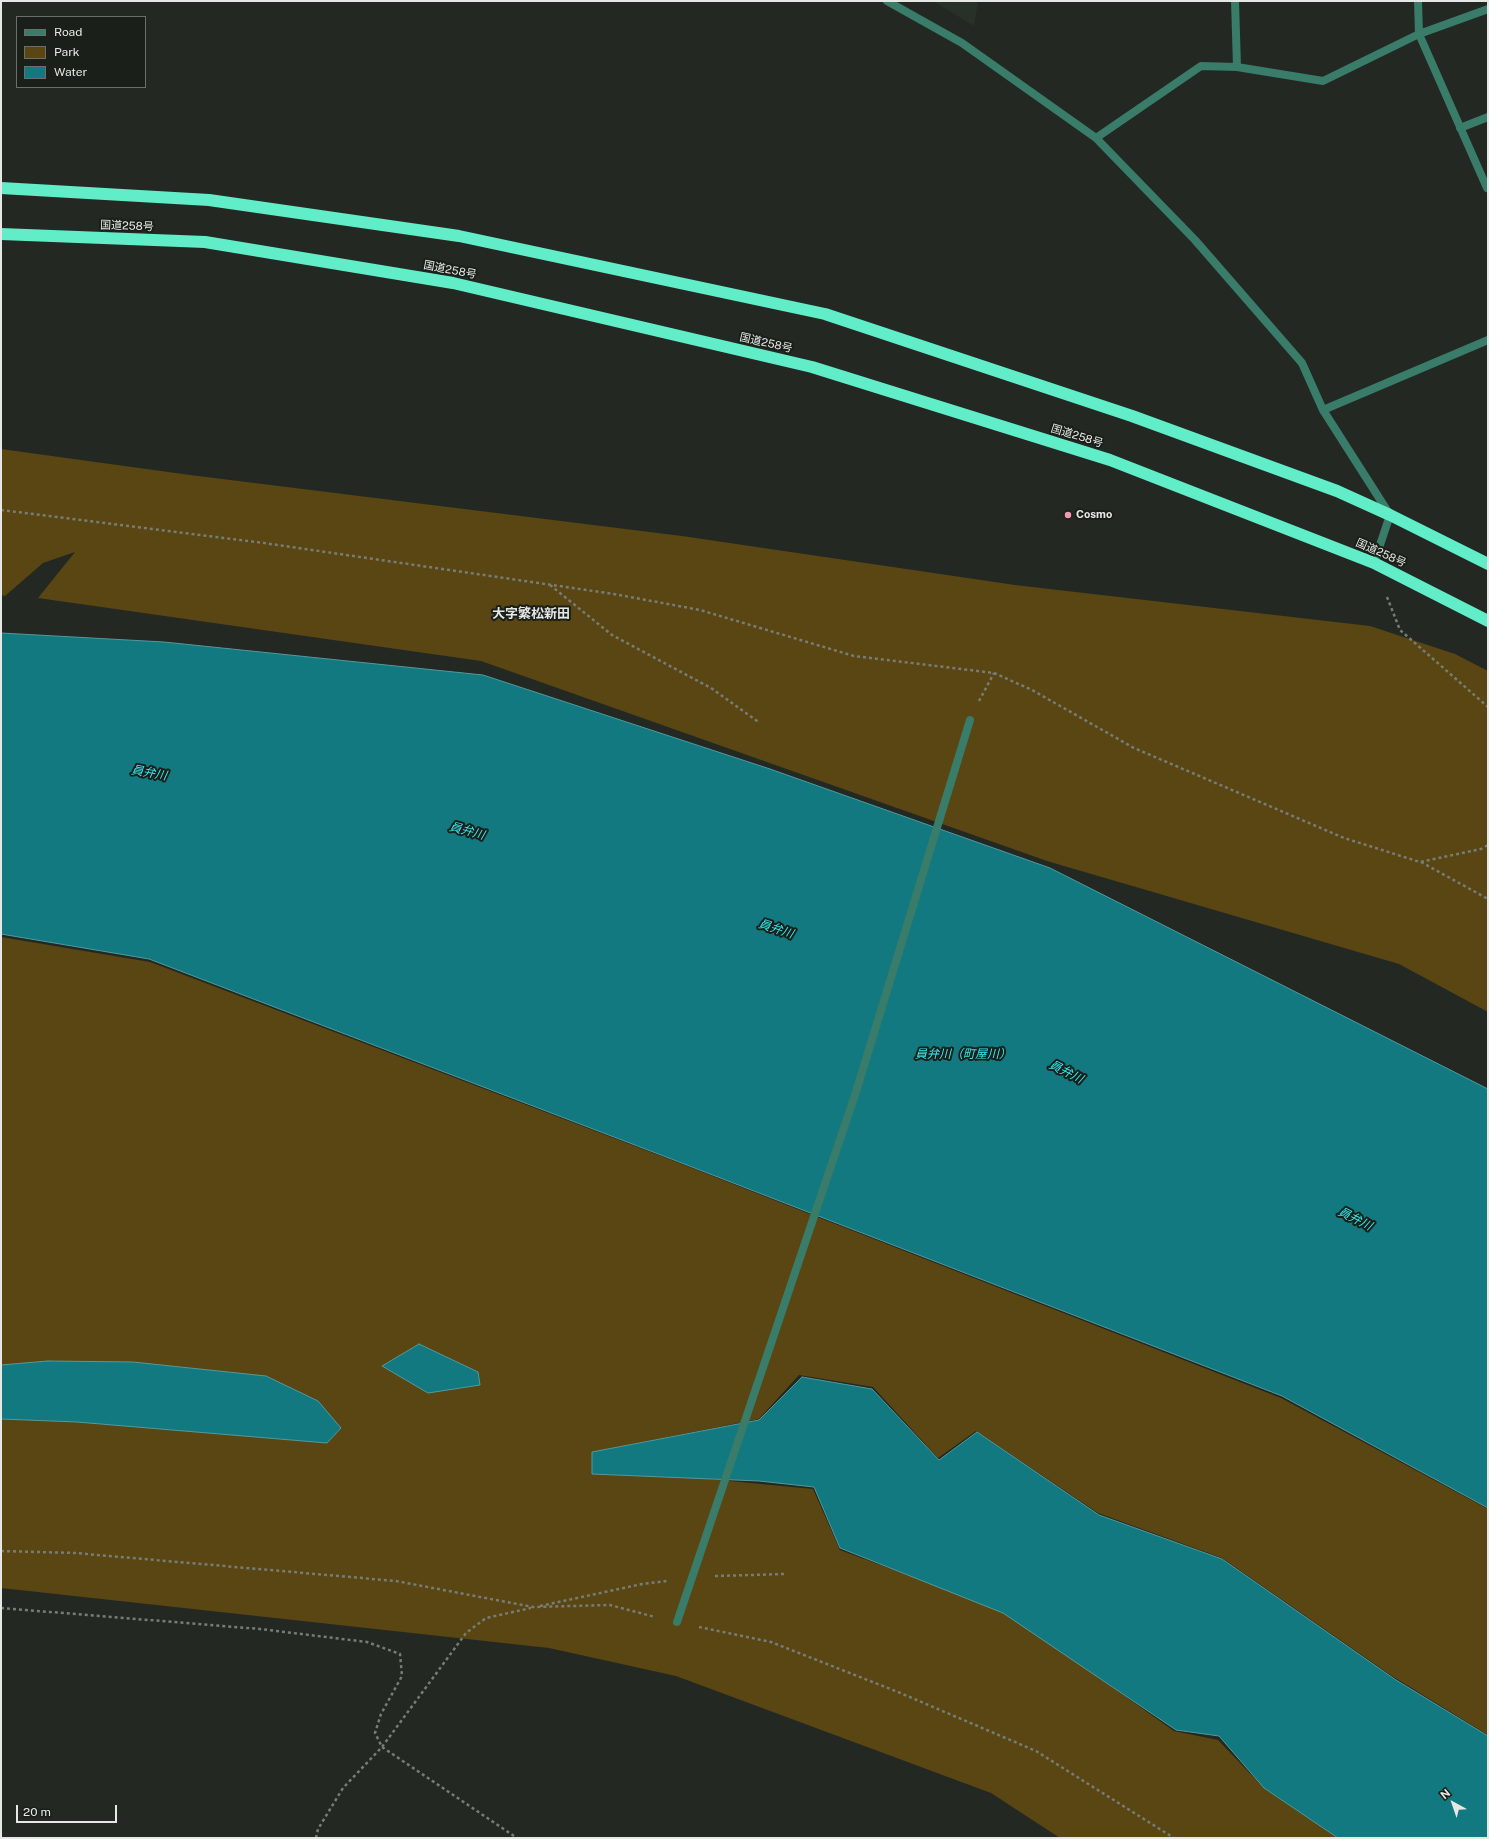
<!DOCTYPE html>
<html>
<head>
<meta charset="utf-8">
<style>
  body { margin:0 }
  #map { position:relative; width:1489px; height:1839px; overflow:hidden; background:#232823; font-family:"Public Sans",sans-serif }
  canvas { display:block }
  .frame { position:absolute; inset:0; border:2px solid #e5e8e4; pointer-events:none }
  .legend { position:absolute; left:16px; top:16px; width:130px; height:72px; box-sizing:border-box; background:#1a1f19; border:1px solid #6b6f6a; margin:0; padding:5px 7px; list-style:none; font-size:12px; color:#e5e8e4 }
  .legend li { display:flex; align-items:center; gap:8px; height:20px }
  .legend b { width:20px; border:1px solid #6b6f6a }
  .north { position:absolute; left:1433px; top:1783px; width:40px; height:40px; -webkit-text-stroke:3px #1a1f19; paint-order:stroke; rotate:320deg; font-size:11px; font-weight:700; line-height:16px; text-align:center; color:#e5e8e4 }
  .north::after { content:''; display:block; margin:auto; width:14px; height:18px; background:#e5e8e4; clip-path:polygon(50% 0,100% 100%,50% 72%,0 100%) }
  .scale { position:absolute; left:16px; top:1805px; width:101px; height:18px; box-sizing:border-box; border:2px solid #e5e8e4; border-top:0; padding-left:5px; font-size:12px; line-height:14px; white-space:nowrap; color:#e5e8e4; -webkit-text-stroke:3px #1a1f19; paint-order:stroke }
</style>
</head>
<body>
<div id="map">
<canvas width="1489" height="1839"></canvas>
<div class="frame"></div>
<ul class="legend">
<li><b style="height:5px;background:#387c69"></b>Road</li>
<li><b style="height:11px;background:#594612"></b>Park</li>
<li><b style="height:11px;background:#11797f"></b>Water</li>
</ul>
<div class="north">N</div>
<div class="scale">20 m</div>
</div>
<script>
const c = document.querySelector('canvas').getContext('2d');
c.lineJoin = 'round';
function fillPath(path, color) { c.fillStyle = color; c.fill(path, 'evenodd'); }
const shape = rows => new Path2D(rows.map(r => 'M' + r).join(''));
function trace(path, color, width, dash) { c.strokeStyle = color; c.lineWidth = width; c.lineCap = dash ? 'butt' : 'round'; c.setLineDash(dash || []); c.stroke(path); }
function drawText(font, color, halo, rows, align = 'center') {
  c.font = font + ' "Public Sans","Noto Sans JP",sans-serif'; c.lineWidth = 4; c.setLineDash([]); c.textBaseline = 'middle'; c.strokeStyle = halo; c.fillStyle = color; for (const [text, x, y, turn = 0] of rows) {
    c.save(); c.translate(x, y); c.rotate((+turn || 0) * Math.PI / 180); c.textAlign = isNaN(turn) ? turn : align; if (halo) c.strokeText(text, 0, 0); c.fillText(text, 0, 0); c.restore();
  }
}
const built = shape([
  [933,1,978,1,974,26]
]);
const green = shape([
  [1,449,190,475,682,536,1015,585,1370,626,1455,654,1488,671,1488,1012,1399,964,1047,861,481,661,38,598,75,552,43,563,5,596,1,595],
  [1,937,150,962,674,1161,1281,1398,1488,1509,1488,1735,1392,1676,1222,1558,1098,1513,976,1431,938,1458,873,1387,799,1375,759,1419,592,1452,678,1476,813,1489,840,1550,1005,1611,1174,1731,1218,1740,1265,1789,1338,1838,1060,1838,991,1793,676,1676,549,1648,1,1588]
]);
const water = shape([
  [1,633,164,642,483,675,770,769,1050,868,1488,1089,1488,1508,1282,1396,674,1160,149,959,1,934,1,633],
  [419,1344,478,1372,480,1385,428,1393,382,1366,419,1344],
  [48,1361,133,1362,266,1376,318,1401,341,1428,327,1443,77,1422,1,1419,1,1365,48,1361],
  [802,1377,872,1389,939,1460,977,1432,1099,1515,1222,1559,1396,1680,1488,1736,1488,1838,1338,1838,1264,1788,1219,1736,1176,1730,1003,1613,840,1548,814,1487,759,1481,592,1474,592,1452,759,1420,802,1377]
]);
const path = shape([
  [1,510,264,543,614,594,700,610,854,656,994,673,1032,690,1134,748,1344,838,1420,862,1481,849,1488,845],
  [550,585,612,635,711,688,760,723],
  [1387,597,1400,630,1488,707],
  [979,701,994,673],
  [1421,862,1488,899],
  [1,1551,75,1553,396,1581,533,1607,610,1605,655,1617],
  [715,1576,785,1574],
  [540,1606,642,1584,667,1581],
  [1,1608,260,1629,367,1642,400,1654,402,1676,381,1714,375,1733,382,1747,517,1838],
  [699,1627,771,1642,898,1692,1036,1751,1174,1838],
  [316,1838,318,1829,343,1788,382,1747,466,1633,486,1618,531,1608]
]);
const street = shape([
  [887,1,962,43,1096,138,1195,240,1302,363,1323,410,1390,515,1374,563],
  [1235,1,1237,67],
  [1460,128,1488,117],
  [1096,138,1201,66,1237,67,1323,81,1419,34,1418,1],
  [1487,188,1419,34,1488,9],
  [1323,410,1488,340]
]);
const highway = shape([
  [1,188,209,200,459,236,825,314,1132,416,1337,491,1390,515,1488,564],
  [1,234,205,242,453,283,812,367,1110,460,1374,563,1488,621]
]);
const streetBridge = shape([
  [677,1622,855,1095,970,720]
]);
const markers = [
  [1068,515,4,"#f29ab0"]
];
const streetNames = [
  ["国道258号",127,226,2],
  ["国道258号",450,270,11],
  ["国道258号",766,343,13],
  ["国道258号",1077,436,17],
  ["国道258号",1381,553,24]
];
const poiNames = [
  ["Cosmo",1076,515]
];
const waterNames = [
  ["員弁川",149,773,10],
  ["員弁川",467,831,15],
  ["員弁川",776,929,18],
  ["員弁川（町屋川）",963,1054],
  ["員弁川",1066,1072,27],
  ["員弁川",1355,1219,27]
];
const quarterNames = [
  ["大字繁松新田",531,614]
];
fillPath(built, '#273127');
fillPath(green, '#594612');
fillPath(water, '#11797f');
trace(water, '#519a9d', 1);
trace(path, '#787c77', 2.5, [3, 3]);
trace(street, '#387c69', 8);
trace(highway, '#60edc7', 12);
trace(streetBridge, '#387c69', 8);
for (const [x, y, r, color] of markers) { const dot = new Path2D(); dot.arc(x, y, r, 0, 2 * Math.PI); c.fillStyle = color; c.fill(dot); trace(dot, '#1a1f19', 1.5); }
drawText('11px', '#e5e8e4', '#1a1f19', streetNames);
drawText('bold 11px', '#e5e8e4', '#1a1f19', poiNames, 'left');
drawText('italic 12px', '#34ebf4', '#1a1f19', waterNames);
drawText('bold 13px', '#e5e8e4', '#1a1f19', quarterNames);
</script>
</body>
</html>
